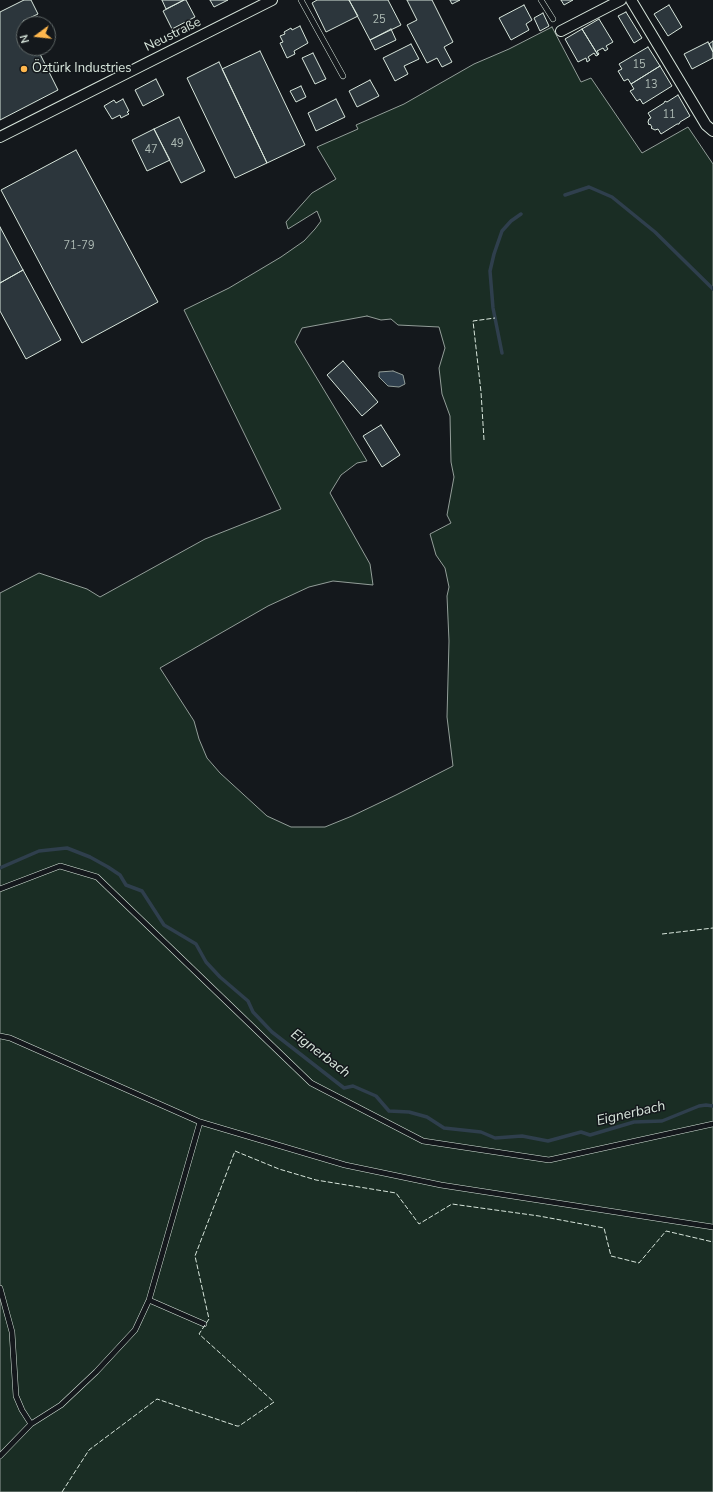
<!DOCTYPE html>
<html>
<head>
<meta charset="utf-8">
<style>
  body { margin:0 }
  #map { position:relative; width:713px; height:1492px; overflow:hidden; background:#14181c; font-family:"Nunito Sans",sans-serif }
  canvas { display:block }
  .north { position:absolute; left:16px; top:16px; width:40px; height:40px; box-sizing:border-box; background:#14181c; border:1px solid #626a69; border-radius:50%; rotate:255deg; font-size:11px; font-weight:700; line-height:16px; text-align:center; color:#d8e6dc }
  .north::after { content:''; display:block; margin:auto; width:14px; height:18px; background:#ffb74d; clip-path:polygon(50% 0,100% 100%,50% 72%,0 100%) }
</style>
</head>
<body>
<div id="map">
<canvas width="713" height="1492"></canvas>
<div class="north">N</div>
</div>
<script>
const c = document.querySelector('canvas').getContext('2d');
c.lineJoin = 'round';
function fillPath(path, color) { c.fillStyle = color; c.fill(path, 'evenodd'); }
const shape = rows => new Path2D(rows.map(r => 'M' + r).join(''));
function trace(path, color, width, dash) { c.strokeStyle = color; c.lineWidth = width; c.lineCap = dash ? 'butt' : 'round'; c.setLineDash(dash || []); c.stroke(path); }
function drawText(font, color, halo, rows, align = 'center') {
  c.font = font + ' "Nunito Sans",sans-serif'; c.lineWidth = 3; c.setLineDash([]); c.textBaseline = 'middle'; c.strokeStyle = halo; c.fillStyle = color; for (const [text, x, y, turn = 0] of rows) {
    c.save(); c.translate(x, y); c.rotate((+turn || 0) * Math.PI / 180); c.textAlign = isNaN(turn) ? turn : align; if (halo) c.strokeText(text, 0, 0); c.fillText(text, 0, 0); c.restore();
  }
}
const green = shape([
  [552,27,581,82,591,78,642,153,688,127,713,164,713,1492,0,1492,0,593,39,573,87,589,100,597,205,539,281,509,184,310,229,288,281,257,304,241,315,229,321,221,317,211,288,229,286,222,312,193,336,179,317,147,358,129,356,125,404,104,474,64,509,49,552,27],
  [367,316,381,320,391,319,398,325,439,327,445,348,439,368,442,394,450,416,451,462,454,477,447,515,451,523,430,534,436,555,445,568,449,587,447,596,449,641,447,717,453,766,396,795,352,816,325,827,291,827,267,816,220,773,207,758,199,739,194,721,160,668,268,606,309,587,333,581,373,585,370,564,330,493,341,475,357,463,367,461,295,342,302,328,367,316]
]);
const water = shape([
  [393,371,403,375,405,384,399,387,388,386,379,377,379,372,393,371]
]);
const stream = shape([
  [565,195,589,187,612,197,655,232,713,289],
  [502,353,493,308,490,271,494,254,502,231,511,221,521,214],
  [0,868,39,851,67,848,90,857,108,867,120,875,126,885,142,891,164,925,196,944,206,962,220,977,248,1001,253,1012,272,1032,344,1088,353,1086,376,1096,389,1111,409,1112,427,1117,444,1128,481,1132,495,1138,522,1136,548,1141,581,1132,590,1135,634,1122,662,1121,699,1106,706,1105,713,1106]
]);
const building = shape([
  [24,0,31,0,38,14,23,21,24,24,24,48,37,48,58,90,0,120,0,12,24,0],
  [162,0,184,0,166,9,162,0],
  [184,0,186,0,195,17,172,29,163,11,184,0],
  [210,0,228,0,214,7,210,0],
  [317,0,349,0,358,16,326,32,312,3,317,0],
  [349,0,388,0,401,25,370,40,349,0],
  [407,0,432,0,453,42,444,47,452,62,442,67,437,58,427,63,407,25,417,20,407,0],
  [450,0,460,0,452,4,450,0],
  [561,0,573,0,564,5,561,0],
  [524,5,532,20,526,24,529,30,511,40,499,18,524,5],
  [669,5,682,27,668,36,654,14,669,5],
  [626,12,642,38,634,43,618,16,626,12],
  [543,13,549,26,540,31,534,18,543,13],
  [599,19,613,42,606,46,608,49,605,51,603,48,597,51,599,54,598,55,582,29,599,19],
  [300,26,308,43,294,51,295,54,287,58,280,43,283,42,280,36,285,34,284,32,291,28,292,30,300,26],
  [391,29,396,40,375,50,370,40,391,29],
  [582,29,598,55,596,56,594,53,588,57,590,60,587,62,586,58,578,62,565,39,582,29],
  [713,41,713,52,709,44,713,41],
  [708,42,713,52,713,58,692,69,684,54,708,42],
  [411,44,419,59,404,66,408,74,395,81,383,58,411,44],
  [648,47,660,66,631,84,628,79,624,81,618,71,622,69,619,64,648,47],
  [260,51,305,145,267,163,222,69,260,51],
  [313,53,326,79,315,84,302,58,313,53],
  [219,62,267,163,235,178,187,78,219,62],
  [660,66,672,86,643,104,640,99,637,101,630,91,634,89,631,84,660,66],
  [156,79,164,95,143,106,135,90,156,79],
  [370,80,379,96,357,107,349,91,370,80],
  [301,86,306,97,296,102,290,91,301,86],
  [678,95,690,116,680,122,679,124,677,124,661,134,658,129,655,130,651,128,652,127,650,124,649,125,648,122,649,119,651,118,648,113,664,103,665,101,667,102,678,95],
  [123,99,129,111,127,112,129,114,121,118,120,115,112,119,104,106,114,100,116,103,123,99],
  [336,99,345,117,316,131,308,113,336,99],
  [179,117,205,171,181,183,154,129,179,117],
  [154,129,170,160,147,171,132,140,154,129],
  [76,150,158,302,82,343,1,190,76,150],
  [0,227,23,270,0,283,0,227],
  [23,270,61,340,26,359,0,311,0,283,23,270],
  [343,361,378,402,362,416,327,375,343,361],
  [381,425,400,455,382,467,363,436,381,425]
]);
const lane = shape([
  [301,0,343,76],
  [541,0,553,19],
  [0,889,60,866,97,877,311,1083,423,1141,549,1160,713,1124],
  [0,1036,10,1038,200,1122,345,1165,441,1185,713,1227],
  [0,1288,12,1332,16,1396,22,1410,31,1424],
  [149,1300,204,1324],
  [0,1456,31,1424,61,1405,96,1372,135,1330,149,1300,200,1122]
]);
const street = shape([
  [631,0,706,125,713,131],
  [561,31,621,0],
  [0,137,272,0]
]);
const fence = shape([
  [484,440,481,392,473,321,495,318],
  [662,934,713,928],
  [62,1492,89,1450,157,1399,237,1426,239,1426,274,1402,199,1334,209,1319,195,1256,235,1151,279,1169,316,1180,396,1193,419,1224,452,1204,539,1216,604,1228,611,1256,639,1263,666,1231,713,1242]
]);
const markers = [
  [24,69,4,"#ffb74d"]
];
const numberNames = [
  ["25",379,20],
  ["15",639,65],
  ["13",651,85],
  ["11",669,115],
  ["49",177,144],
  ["47",151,150],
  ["71-79",79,246]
];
const streetNames = [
  ["Neustraße",173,35,-26]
];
const poiNames = [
  ["Öztürk Industries",32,69]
];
const waterNames = [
  ["Eignerbach",320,1054,37],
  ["Eignerbach",631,1114,-13]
];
fillPath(green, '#1a2d24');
trace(green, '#939e99', 1);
fillPath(water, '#2f3f4d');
trace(water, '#939e99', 1);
trace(stream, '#2f3f4d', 3.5);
fillPath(building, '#2c363c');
trace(building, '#d8e6dc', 1);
trace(lane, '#d8e6dc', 6);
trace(street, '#d8e6dc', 12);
trace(lane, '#14181c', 5);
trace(street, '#14181c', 10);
trace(fence, '#d8e6dc', 1, [5, 2]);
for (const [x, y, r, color] of markers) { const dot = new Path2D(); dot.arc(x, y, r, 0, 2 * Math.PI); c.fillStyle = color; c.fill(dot); trace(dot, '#14181c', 1.5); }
drawText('11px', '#adbab4', null, numberNames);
drawText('13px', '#d8e6dc', '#14181c', streetNames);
drawText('13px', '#d8e6dc', '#14181c', poiNames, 'left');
drawText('italic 14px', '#d8e6dc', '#14181c', waterNames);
</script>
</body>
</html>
